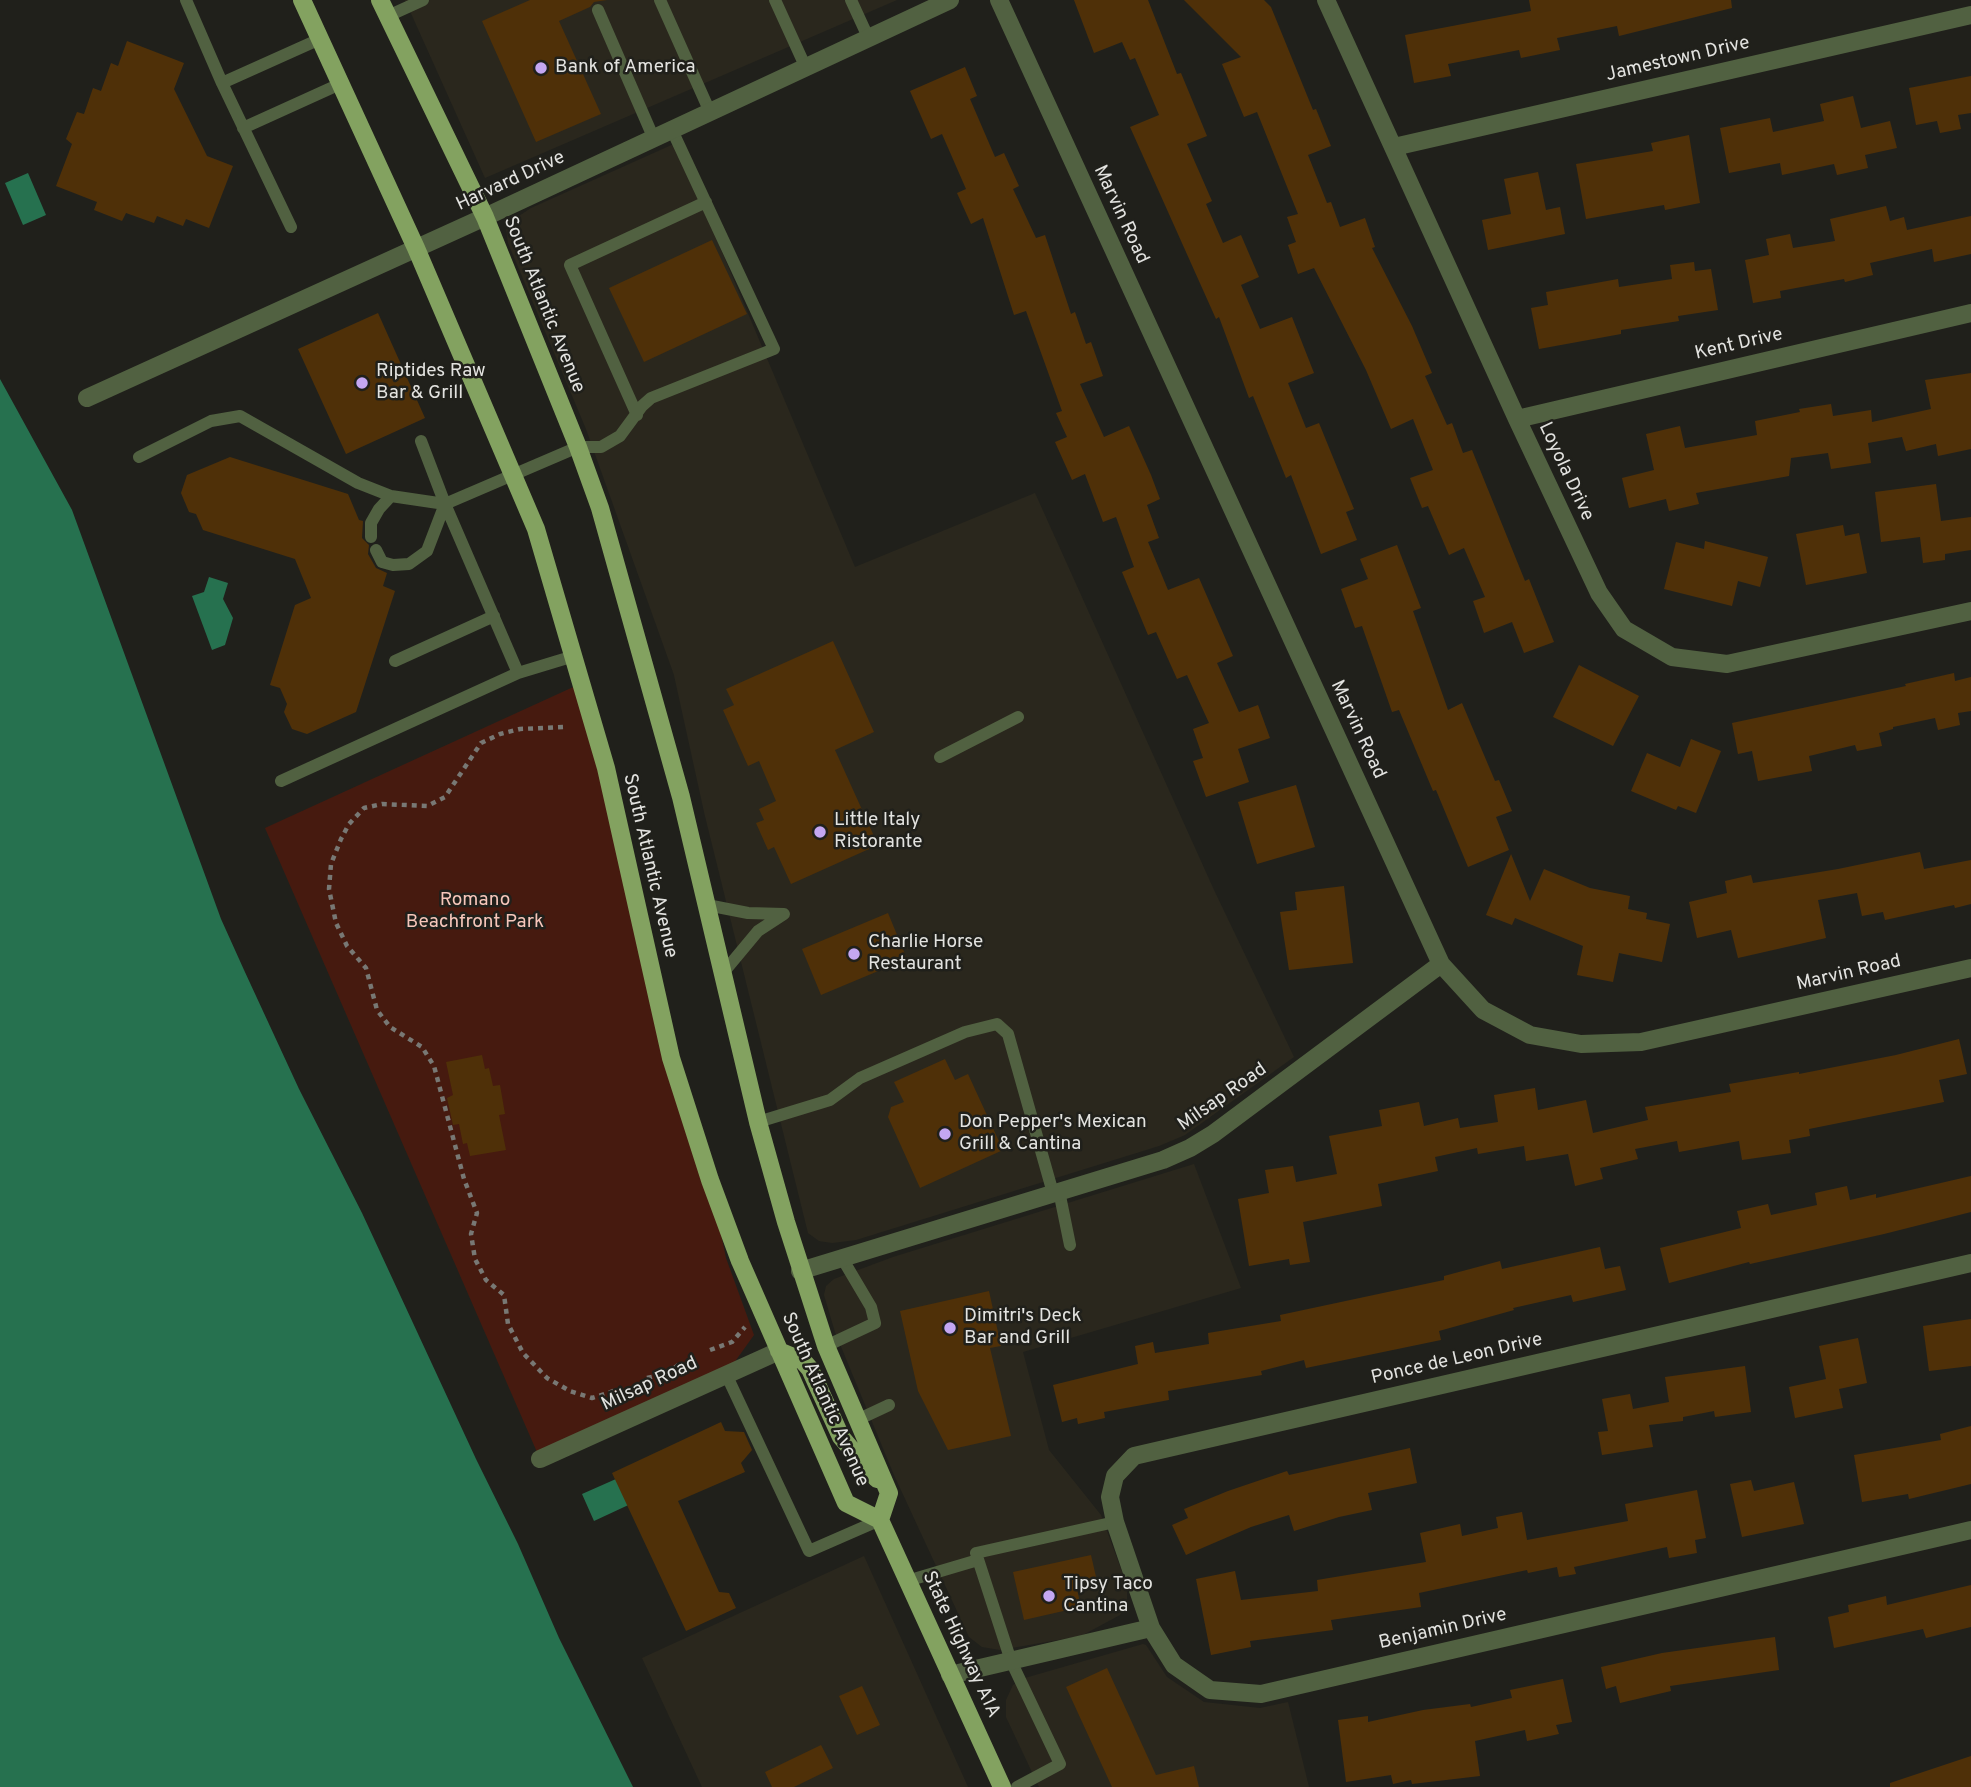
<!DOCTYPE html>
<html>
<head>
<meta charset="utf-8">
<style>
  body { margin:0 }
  canvas { display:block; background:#20201b }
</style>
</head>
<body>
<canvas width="1971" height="1787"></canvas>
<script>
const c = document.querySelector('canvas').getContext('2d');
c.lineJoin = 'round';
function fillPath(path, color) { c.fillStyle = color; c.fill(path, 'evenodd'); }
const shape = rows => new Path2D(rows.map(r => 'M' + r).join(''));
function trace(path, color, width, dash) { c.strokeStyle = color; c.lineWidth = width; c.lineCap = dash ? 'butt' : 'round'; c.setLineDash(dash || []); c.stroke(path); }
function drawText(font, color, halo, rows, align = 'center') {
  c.font = font + ' Overpass,sans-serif'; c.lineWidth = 5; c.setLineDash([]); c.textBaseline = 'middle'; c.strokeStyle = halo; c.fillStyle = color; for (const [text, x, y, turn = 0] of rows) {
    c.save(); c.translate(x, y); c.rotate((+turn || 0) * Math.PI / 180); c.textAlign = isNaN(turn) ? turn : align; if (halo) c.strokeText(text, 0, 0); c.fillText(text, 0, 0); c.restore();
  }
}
const built = shape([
  [405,0,897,0,485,178],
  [676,143,855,567,1035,493,1214,890,1294,1057,1185,1135,1159,1146,856,1240,832,1243,819,1241,808,1233,704,812,674,675,586,429,508,243,506,228,516,218,531,208],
  [1194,1164,1241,1288,1023,1352,1049,1450,1101,1515,1127,1585,1127,1602,1120,1615,1081,1636,1000,1650,982,1647,969,1637,894,1475,835,1332,824,1295,826,1286,834,1279,893,1257],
  [864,1556,968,1787,702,1787,642,1658],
  [1143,1644,1146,1645,1167,1677,1204,1702,1260,1708,1288,1702,1309,1787,1039,1787,1006,1717,1006,1700,1013,1685,1025,1678]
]);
const green = shape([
  [582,683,710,1180,726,1258,754,1335,726,1374,540,1459,265,828]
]);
const water = shape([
  [28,173,46,215,23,225,5,183],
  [0,379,72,510,221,919,244,970,299,1089,362,1213,476,1459,518,1544,559,1638,633,1787,0,1787],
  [209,577,228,583,223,599,233,618,225,645,212,650,192,596,204,592],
  [625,1475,637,1501,594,1521,582,1494]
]);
const building = shape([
  [530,0,607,0,594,2,590,7,559,21,601,114,536,142,482,21],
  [1074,0,1148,0,1177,74,1181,73,1207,136,1187,144,1212,201,1206,204,1223,243,1241,235,1259,277,1241,285,1260,329,1292,317,1314,373,1288,383,1306,428,1319,423,1354,509,1346,512,1357,540,1321,554,1291,475,1286,478,1253,396,1249,398,1219,317,1216,319,1130,127,1159,115,1135,58,1130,60,1122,42,1094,53],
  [1184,0,1264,0,1271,7,1313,110,1316,109,1331,146,1308,155,1327,203,1331,202,1340,227,1365,218,1375,247,1372,248,1412,326,1432,373,1425,376,1447,425,1452,423,1463,453,1472,450,1525,581,1529,579,1554,642,1524,653,1512,622,1484,633,1473,601,1485,597,1464,548,1449,555,1428,506,1422,508,1410,478,1433,470,1413,419,1391,429,1366,370,1314,268,1298,274,1288,245,1296,242,1287,217,1298,214,1257,112,1244,117,1222,64,1241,57],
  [1529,0,1731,0,1732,8,1619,36,1617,26,1557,38,1560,50,1521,58,1519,50,1448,64,1451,76,1414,83,1405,35,1531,11],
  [127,41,184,63,174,89,207,156,233,166,209,228,186,219,183,226,157,216,154,223,126,213,122,221,94,210,97,202,56,186,72,144,66,139,77,112,84,114,93,88,101,91,111,63,118,66],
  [965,67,977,96,970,99,995,157,1004,153,1019,186,1013,189,1036,238,1045,235,1071,314,1075,312,1086,344,1091,342,1103,376,1080,384,1104,437,1129,426,1151,475,1160,499,1147,505,1159,538,1148,542,1168,590,1199,578,1233,656,1217,663,1239,712,1258,705,1270,738,1238,749,1249,782,1206,797,1193,761,1203,758,1193,729,1209,723,1187,675,1177,679,1156,632,1148,635,1122,572,1134,567,1116,517,1103,522,1085,474,1072,480,1055,442,1067,437,1056,413,1062,411,1026,311,1014,315,983,218,971,224,957,193,966,189,942,134,931,139,910,91],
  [1971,76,1971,113,1958,115,1961,129,1940,133,1937,121,1916,125,1909,88],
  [1853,96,1861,128,1890,121,1897,148,1865,155,1868,168,1837,175,1834,164,1782,175,1780,163,1729,173,1720,128,1770,118,1773,132,1824,121,1820,104],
  [1689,135,1700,203,1665,210,1664,205,1586,219,1576,164,1653,151,1651,143],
  [1538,172,1546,210,1560,207,1565,234,1488,250,1482,220,1511,214,1504,179],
  [1886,206,1890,221,1904,217,1907,230,1971,216,1971,254,1934,262,1932,249,1870,263,1873,275,1845,282,1844,279,1780,291,1781,298,1753,303,1745,260,1769,255,1766,239,1790,234,1793,248,1835,241,1830,219],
  [712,240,747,314,644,362,609,288],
  [1694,262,1695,271,1711,269,1718,310,1678,316,1679,321,1621,330,1621,334,1539,349,1531,308,1548,305,1546,292,1618,279,1619,287,1672,279,1670,265],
  [378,313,425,418,346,454,298,349],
  [1971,373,1971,449,1938,456,1936,444,1906,451,1902,437,1868,443,1871,463,1831,469,1828,453,1791,458,1789,476,1696,493,1699,504,1669,511,1666,499,1629,508,1622,478,1654,470,1646,434,1680,426,1685,448,1757,435,1755,421,1800,412,1799,409,1831,404,1833,416,1871,410,1872,422,1931,409,1925,380],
  [230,457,348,494,359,520,363,521,362,538,369,545,368,554,376,568,387,573,383,586,395,591,356,712,307,734,292,729,284,712,287,704,280,688,270,685,295,605,311,598,295,559,203,530,196,514,189,512,181,493,187,475],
  [1936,484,1941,521,1971,517,1971,550,1945,554,1945,560,1923,563,1920,537,1881,542,1875,492],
  [1843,525,1845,536,1859,533,1867,573,1806,585,1796,534],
  [1705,541,1768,557,1760,587,1738,581,1732,606,1664,589,1676,542,1704,549],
  [1397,545,1421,608,1413,611,1448,710,1462,703,1495,781,1499,780,1512,811,1496,817,1509,850,1468,867,1436,790,1433,791,1399,710,1392,712,1362,626,1355,628,1341,589,1368,579,1360,559],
  [833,641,874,732,835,750,878,845,791,884,774,847,768,850,756,823,764,820,759,809,776,801,759,761,748,766,723,710,734,705,726,689],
  [1579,665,1639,696,1613,746,1553,717],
  [1954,673,1955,681,1971,677,1971,711,1958,713,1960,725,1938,730,1935,718,1893,727,1893,729,1879,733,1882,746,1857,751,1855,745,1809,756,1812,771,1758,781,1752,751,1738,754,1732,723,1906,686,1905,684],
  [1691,739,1721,751,1696,813,1678,806,1676,810,1631,791,1647,753,1680,767],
  [1296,785,1315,847,1257,864,1238,802],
  [1920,852,1924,869,1971,860,1971,904,1955,908,1954,905,1885,920,1883,912,1862,916,1857,893,1818,900,1826,938,1738,958,1731,930,1697,938,1689,902,1727,893,1725,881,1751,875,1753,883,1838,869],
  [1511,854,1530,901,1544,869,1590,888,1630,896,1628,909,1647,913,1646,919,1670,924,1662,962,1619,953,1613,982,1577,975,1583,946,1515,918,1512,925,1486,915],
  [1344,886,1353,963,1289,970,1280,912,1297,910,1295,892],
  [888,913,907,959,821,995,802,949],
  [1959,1039,1967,1074,1939,1080,1944,1102,1809,1129,1810,1136,1789,1140,1791,1153,1742,1160,1739,1141,1679,1152,1677,1141,1635,1149,1638,1159,1600,1168,1603,1179,1575,1186,1568,1154,1526,1161,1524,1146,1478,1154,1477,1148,1435,1157,1438,1171,1378,1184,1382,1206,1303,1222,1310,1262,1290,1265,1289,1259,1249,1266,1238,1199,1269,1193,1265,1170,1293,1166,1296,1182,1337,1174,1329,1136,1382,1126,1379,1110,1419,1102,1424,1126,1458,1118,1460,1128,1498,1122,1494,1095,1535,1088,1538,1110,1586,1100,1593,1133,1648,1120,1645,1107,1731,1092,1729,1084,1799,1072,1799,1074,1896,1055],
  [482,1055,485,1069,489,1068,493,1086,500,1085,505,1114,499,1115,506,1150,470,1156,467,1143,463,1144,459,1124,453,1125,447,1098,453,1095,446,1062],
  [945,1059,955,1080,968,1074,1003,1150,920,1188,888,1117,891,1107,904,1102,894,1082],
  [1971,1176,1971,1212,1884,1234,1750,1264,1749,1262,1669,1283,1660,1248,1741,1228,1737,1211,1768,1204,1771,1215,1817,1205,1815,1193,1847,1186,1850,1200,1876,1194,1876,1198],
  [1600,1247,1605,1269,1620,1266,1626,1290,1573,1302,1571,1295,1513,1308,1514,1310,1439,1331,1441,1340,1306,1368,1304,1360,1261,1371,1262,1375,1168,1391,1169,1400,1104,1412,1105,1418,1078,1424,1077,1418,1062,1422,1053,1385,1138,1364,1135,1346,1153,1342,1155,1353,1209,1344,1208,1333,1281,1321,1280,1315,1444,1280,1444,1276,1500,1261,1502,1269],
  [989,1291,1001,1346,990,1348,1011,1436,948,1450,918,1391,900,1311],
  [1971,1319,1971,1366,1929,1371,1923,1326],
  [1858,1338,1867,1383,1839,1389,1843,1408,1795,1418,1789,1387,1826,1379,1819,1346],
  [1745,1366,1751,1412,1715,1417,1714,1411,1683,1417,1683,1421,1649,1425,1653,1447,1602,1455,1598,1432,1608,1431,1602,1399,1630,1394,1633,1409,1669,1402,1665,1377],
  [721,1422,725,1431,744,1432,752,1450,741,1463,745,1472,678,1501,719,1592,729,1593,736,1608,686,1631,612,1473],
  [1971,1426,1971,1484,1909,1499,1908,1494,1862,1502,1854,1455,1941,1440,1940,1434],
  [1410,1448,1417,1483,1368,1493,1372,1510,1339,1517,1294,1531,1289,1515,1251,1527,1186,1555,1172,1525,1188,1518,1184,1509,1228,1491,1287,1471,1289,1475],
  [1751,1480,1754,1491,1794,1482,1804,1524,1742,1537,1730,1484],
  [1697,1490,1706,1538,1695,1540,1697,1553,1669,1558,1667,1547,1574,1567,1576,1574,1559,1577,1557,1567,1528,1573,1527,1570,1419,1593,1421,1607,1331,1620,1333,1630,1250,1641,1251,1647,1211,1655,1196,1579,1235,1571,1241,1600,1318,1591,1317,1580,1426,1562,1420,1533,1460,1524,1462,1536,1498,1528,1496,1517,1522,1512,1527,1540,1628,1521,1625,1504],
  [1091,1555,1097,1581,1076,1585,1081,1607,1024,1620,1013,1572],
  [1971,1585,1971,1627,1926,1638,1923,1629,1834,1648,1828,1617,1849,1612,1848,1605,1886,1596,1887,1605],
  [1775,1637,1779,1670,1670,1686,1671,1691,1620,1703,1616,1686,1606,1689,1601,1667,1662,1653],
  [1107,1668,1156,1775,1194,1766,1199,1787,1112,1787,1066,1687],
  [1563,1679,1572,1722,1556,1725,1559,1734,1527,1741,1525,1730,1475,1741,1480,1776,1412,1784,1411,1780,1393,1784,1391,1775,1346,1782,1338,1720,1368,1716,1368,1722,1423,1710,1470,1704,1471,1707,1512,1698,1510,1690],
  [862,1686,880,1725,857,1735,839,1696],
  [821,1745,833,1768,794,1787,772,1787,765,1772],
  [1971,1756,1971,1787,1890,1787,1890,1783]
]);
const path = shape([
  [563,727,520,729,500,734,481,743,445,797,427,806,382,804,364,808,349,824,341,839,331,864,329,889,336,923,347,946,366,968,377,1010,390,1027,422,1047,434,1066,464,1179,477,1213,471,1234,475,1259,486,1280,504,1295,508,1324,523,1353,547,1378,570,1391,592,1398,620,1389],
  [710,1350,732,1342,745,1327],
  [647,1378,668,1373,682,1362]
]);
const service = shape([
  [186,0,222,83,320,39],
  [660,0,710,112],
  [775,0,806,68],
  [851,0,868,37],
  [598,10,654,139],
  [388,16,423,0],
  [222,83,291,227],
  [243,128,340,84],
  [637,415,570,265,706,202],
  [139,457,211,421,240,416,358,483,391,496,445,504],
  [371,537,371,523,379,509,391,496],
  [376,550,382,562,393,565,409,564,427,551,445,504,421,441],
  [395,661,494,616],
  [518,673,574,656],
  [940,757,1018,717],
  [281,781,518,673,445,504,578,447,601,447,620,436,642,406,651,398,774,349,672,130],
  [707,905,748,913,784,914,758,931,723,973],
  [758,1122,830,1100,860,1078,965,1032,997,1024,1008,1034,1053,1193],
  [1059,1191,1070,1245],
  [826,1346,875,1323,871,1307,842,1258],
  [726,1374,809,1551,880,1520],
  [857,1420,889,1405],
  [907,1581,978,1560],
  [1017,1787,1060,1764,1011,1661,976,1553,1115,1522]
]);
const minor = shape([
  [999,0,1441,964,1483,1010,1530,1035,1581,1044,1641,1042,1971,968],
  [1326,0,1517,419,1599,593,1624,629,1672,657,1727,664,1971,611],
  [1394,147,1971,15],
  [87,398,485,217,950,0],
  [1517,419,1971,313],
  [1971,1263,1134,1456,1115,1476,1110,1497,1115,1522,1151,1628,1174,1665,1210,1690,1261,1694,1971,1530],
  [800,1271,1163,1160,1190,1148,1213,1134,1441,964],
  [540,1459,779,1351],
  [950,1675,1151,1628]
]);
const primary = shape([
  [302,0,416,248,536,529,606,768,671,1058,710,1180,740,1261,846,1503,880,1520],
  [380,0,485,217,578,447,600,508,681,797,758,1122,786,1222,826,1346,889,1493,880,1520],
  [779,1351,803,1361,810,1369,841,1437,877,1479],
  [880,1520,1002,1787]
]);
const markers = [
  [541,68,7,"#c4a7f2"],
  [362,383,7,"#c4a7f2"],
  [820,832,7,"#c4a7f2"],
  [854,954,7,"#c4a7f2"],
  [945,1134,7,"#c4a7f2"],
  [950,1328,7,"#c4a7f2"],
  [1049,1596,7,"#c4a7f2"]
];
const streetNames = [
  ["Jamestown Drive",1678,60,-13],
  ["Harvard Drive",511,182,-25],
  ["Marvin Road",1120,215,65],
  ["South Atlantic Avenue",543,305,68],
  ["Kent Drive",1739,345,-13],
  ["Loyola Drive",1565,472,65],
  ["Marvin Road",1357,730,65],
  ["South Atlantic Avenue",649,866,77],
  ["Marvin Road",1849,974,-13],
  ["Milsap Road",1223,1098,-35],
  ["Ponce de Leon Drive",1457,1360,-13],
  ["Milsap Road",650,1385,-25],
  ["South Atlantic Avenue",824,1400,66],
  ["Benjamin Drive",1443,1630,-13],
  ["State Highway A1A",960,1645,65]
];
const poiNames = [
  ["Bank of America",555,68],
  ["Riptides Raw",376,372],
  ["Bar & Grill",376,394],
  ["Little Italy",834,821],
  ["Ristorante",834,843],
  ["Charlie Horse",868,943],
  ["Restaurant",868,965],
  ["Don Pepper's Mexican",959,1123],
  ["Grill & Cantina",959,1145],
  ["Dimitri's Deck",964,1317],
  ["Bar and Grill",964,1339],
  ["Tipsy Taco",1063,1585],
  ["Cantina",1063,1607]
];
const parkNames = [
  ["Romano",475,901],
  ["Beachfront Park",475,923]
];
fillPath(built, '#2a271d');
fillPath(green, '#461a0f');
fillPath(water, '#26714f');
fillPath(building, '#4f3008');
trace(path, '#787874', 4.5, [5, 5]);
trace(service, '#516141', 12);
trace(minor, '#516141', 18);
trace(primary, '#83a260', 18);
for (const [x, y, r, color] of markers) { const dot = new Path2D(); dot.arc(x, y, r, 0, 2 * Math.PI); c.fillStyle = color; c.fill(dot); trace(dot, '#20201b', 2.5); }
drawText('19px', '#e3e3e0', '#20201b', streetNames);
drawText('19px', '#e3e3e0', '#20201b', poiNames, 'left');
drawText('19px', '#f6c6ba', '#20201b', parkNames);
</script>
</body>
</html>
